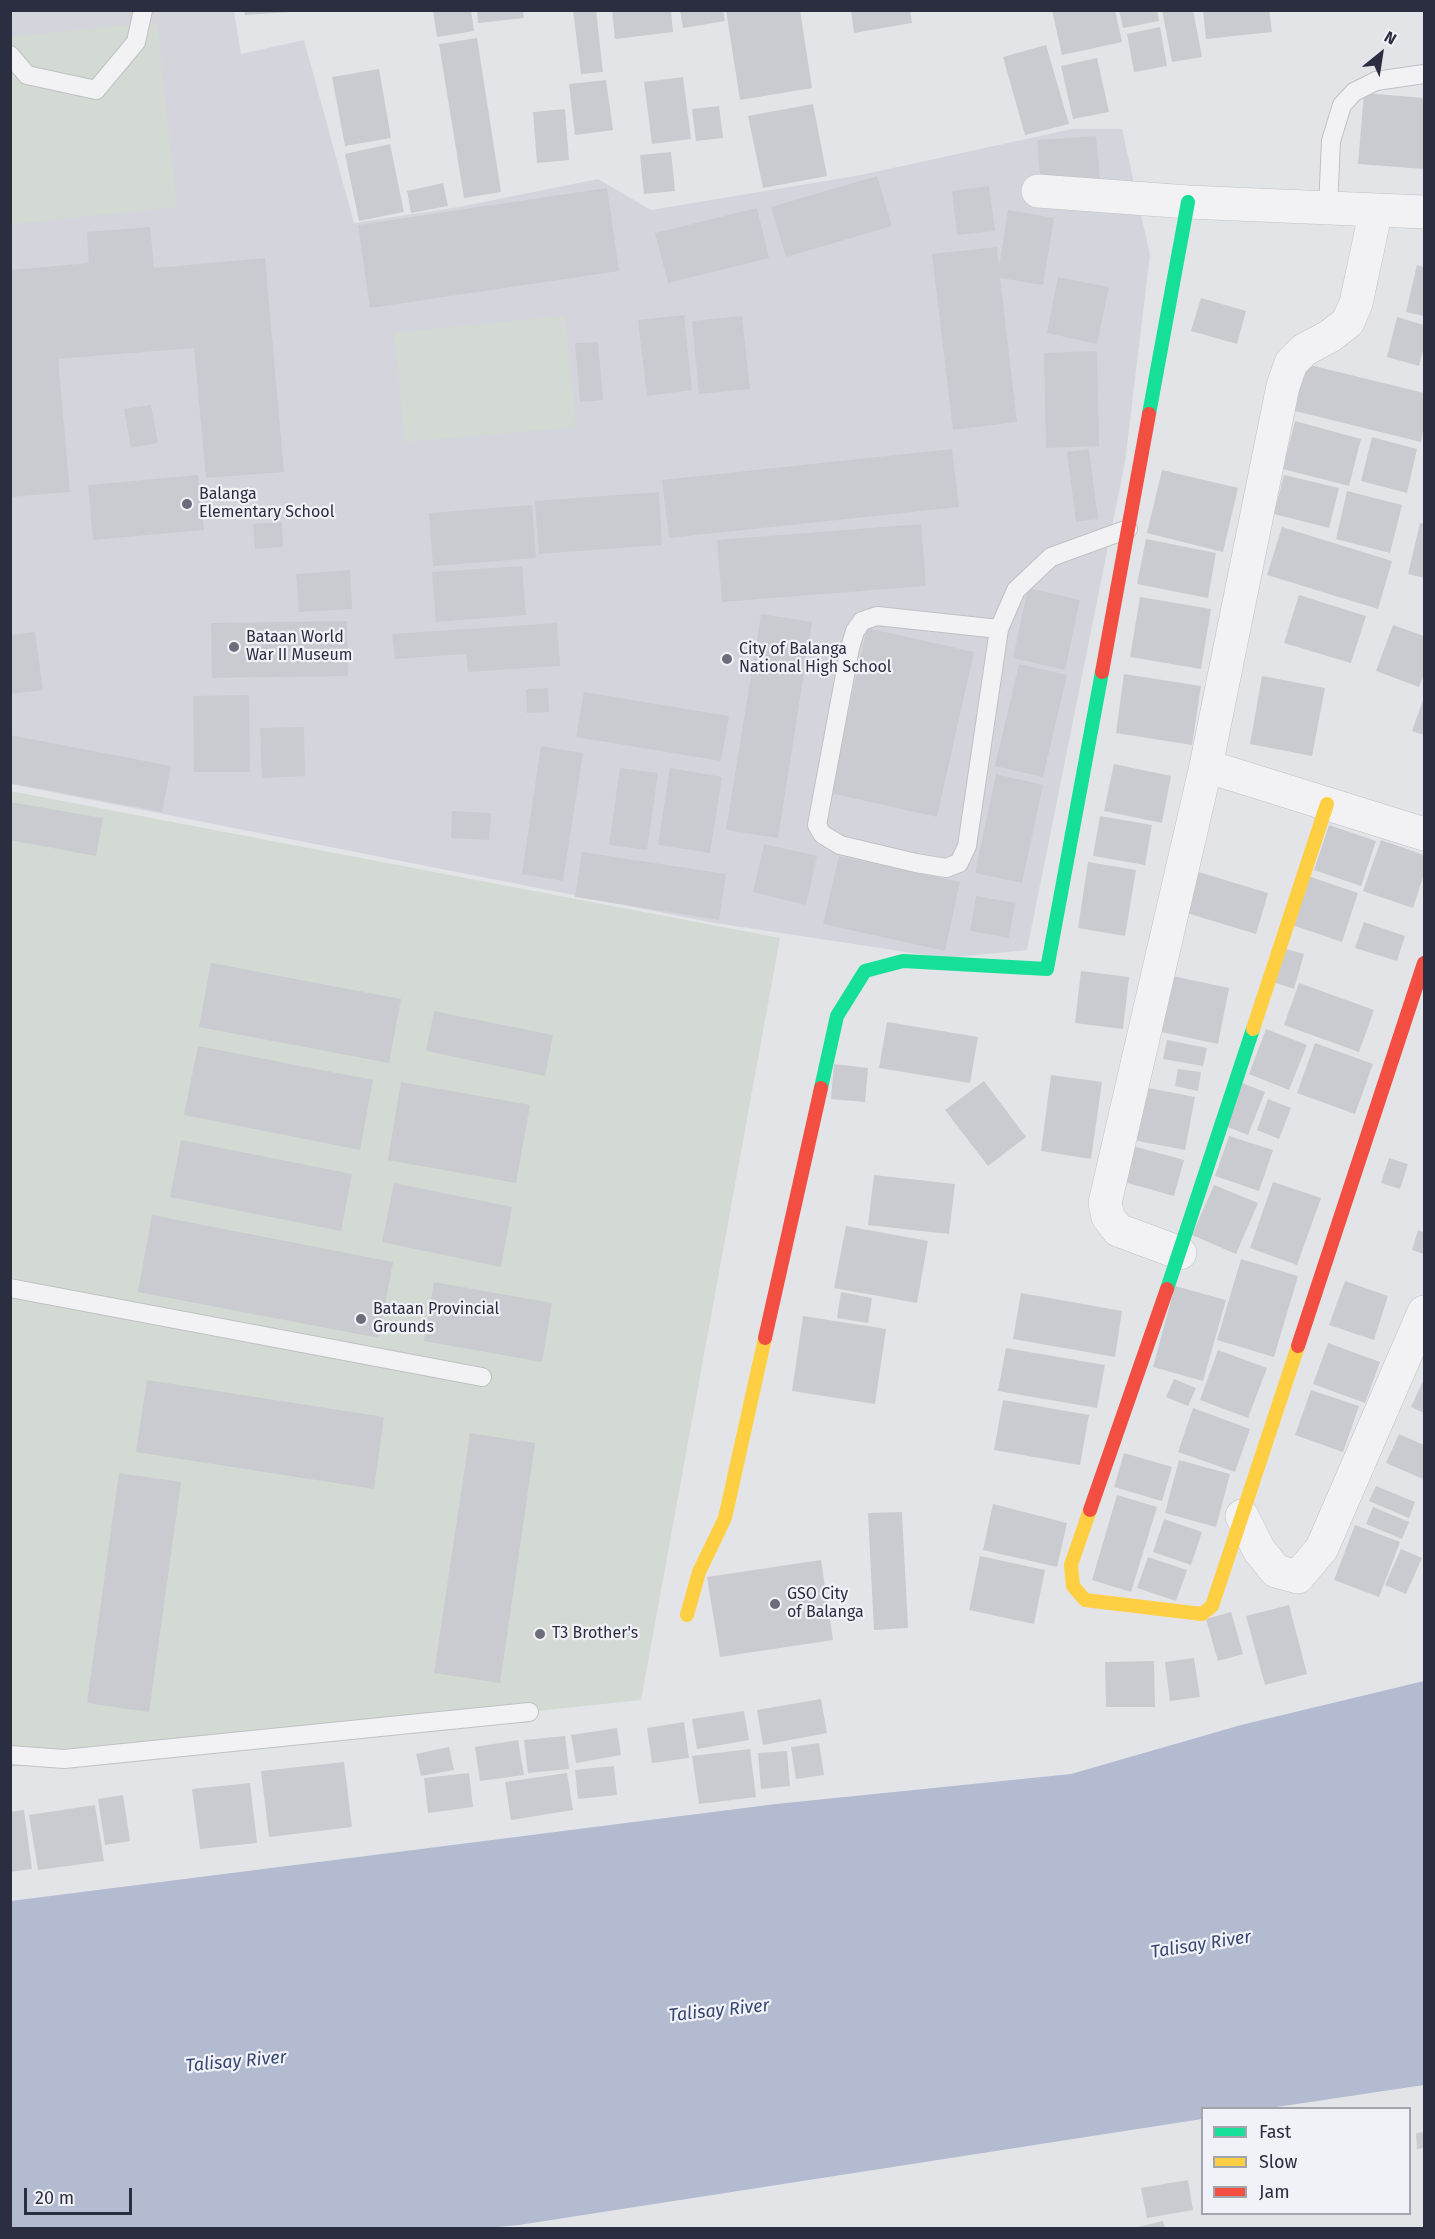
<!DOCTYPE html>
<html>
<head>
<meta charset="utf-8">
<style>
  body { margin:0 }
  #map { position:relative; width:1435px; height:2239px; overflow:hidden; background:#e3e4e7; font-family:"Fira Sans",sans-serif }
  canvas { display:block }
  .frame { position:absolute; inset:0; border:12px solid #2b2e40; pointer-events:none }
  .legend { position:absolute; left:1201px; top:2107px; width:210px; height:108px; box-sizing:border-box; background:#f1f2f7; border:2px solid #a2a4ae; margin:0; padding:8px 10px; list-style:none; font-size:18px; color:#2b2e40 }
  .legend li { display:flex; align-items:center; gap:12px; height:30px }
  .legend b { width:30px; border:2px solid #a2a4ae }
  .north { position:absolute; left:1351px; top:24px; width:60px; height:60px; -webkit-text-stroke:4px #f1f2f7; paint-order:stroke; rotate:30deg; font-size:16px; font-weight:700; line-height:24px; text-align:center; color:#2b2e40 }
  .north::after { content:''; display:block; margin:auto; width:21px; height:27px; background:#2b2e40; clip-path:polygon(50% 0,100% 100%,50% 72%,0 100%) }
  .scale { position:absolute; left:24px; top:2188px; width:108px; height:27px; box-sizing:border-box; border:3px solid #2b2e40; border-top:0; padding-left:8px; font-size:18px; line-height:21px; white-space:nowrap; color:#2b2e40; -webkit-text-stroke:4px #f1f2f7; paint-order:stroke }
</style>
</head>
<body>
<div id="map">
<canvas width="1435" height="2239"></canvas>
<div class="frame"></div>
<ul class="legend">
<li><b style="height:8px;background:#16e098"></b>Fast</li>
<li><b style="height:8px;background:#ffcf43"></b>Slow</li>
<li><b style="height:8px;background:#f24e42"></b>Jam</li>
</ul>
<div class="north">N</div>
<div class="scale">20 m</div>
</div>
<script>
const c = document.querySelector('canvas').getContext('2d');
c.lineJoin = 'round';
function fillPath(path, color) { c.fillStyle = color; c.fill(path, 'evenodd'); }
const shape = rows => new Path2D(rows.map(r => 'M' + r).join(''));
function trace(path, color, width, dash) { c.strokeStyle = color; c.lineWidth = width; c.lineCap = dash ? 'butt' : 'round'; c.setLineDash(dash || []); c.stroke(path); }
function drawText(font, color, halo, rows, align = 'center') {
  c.font = font + ' "Fira Sans",sans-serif'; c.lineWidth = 4.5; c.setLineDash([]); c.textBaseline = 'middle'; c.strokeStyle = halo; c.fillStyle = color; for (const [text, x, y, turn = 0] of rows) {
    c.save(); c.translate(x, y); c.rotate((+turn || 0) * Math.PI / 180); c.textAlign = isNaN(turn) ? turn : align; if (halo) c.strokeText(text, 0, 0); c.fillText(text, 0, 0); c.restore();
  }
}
const built = shape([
  [10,11,234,11,241,54,304,40,354,223,459,207,598,179,651,210,861,175,1072,129,1122,129,1150,255,1125,462,1027,950,946,958,715,923,11,784]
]);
const green = shape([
  [157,22,177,207,12,224,10,207,10,37],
  [565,316,576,427,405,442,394,333],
  [10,791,780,938,641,1700,11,1767]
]);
const water = shape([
  [1424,1681,1424,2085,1270,2108,1202,2108,1202,2119,519,2225,485,2228,11,2228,11,1901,776,1804,1071,1774,1241,1725]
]);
const building = shape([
  [244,10,291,10,291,12,245,15],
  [433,10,471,10,474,31,437,37],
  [477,10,523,10,524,18,478,23],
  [573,10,596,10,603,72,581,74],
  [612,10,671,10,673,32,615,39],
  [680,10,723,10,725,21,683,28],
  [726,10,800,10,812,88,740,100],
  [851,10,910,10,912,23,854,33],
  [1052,10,1115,10,1122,42,1062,55],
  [1119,10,1157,10,1159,21,1123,28],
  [1162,10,1193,10,1202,57,1172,62],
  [1203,10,1269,10,1272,32,1206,39],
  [1160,27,1167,66,1134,72,1127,34],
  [477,38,501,192,464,198,439,44],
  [1046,45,1069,124,1025,135,1003,57],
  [1097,58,1109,112,1073,119,1061,66],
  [379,69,391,138,345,146,332,77],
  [683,77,691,139,652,144,644,82],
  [606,80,613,130,575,135,569,84],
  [1364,93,1424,98,1424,169,1358,164],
  [813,104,827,176,763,188,748,116],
  [719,106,723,138,696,141,692,109],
  [565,109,569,160,537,163,533,112],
  [1096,136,1100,180,1041,186,1037,140],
  [390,144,404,212,359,221,345,154],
  [671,152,675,191,644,194,640,155],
  [877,176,892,226,786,257,771,207],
  [443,183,448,206,411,213,407,191],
  [989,186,995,231,957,235,952,191],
  [607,188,619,271,370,308,358,225],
  [757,208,769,258,668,283,655,233],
  [1008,210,1054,218,1043,285,1000,278,1017,422,953,430,932,254,997,247,999,267],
  [150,227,154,268,265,258,284,472,206,478,194,348,58,359,70,492,10,497,10,270,89,263,87,232],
  [1417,265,1424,267,1424,316,1406,312],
  [1058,277,1109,287,1097,344,1047,333],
  [1201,298,1246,311,1237,344,1191,331],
  [684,315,692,390,647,396,638,320],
  [742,316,750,389,699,394,692,321],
  [1397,317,1424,325,1424,347,1419,366,1387,357],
  [598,342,603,400,580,402,575,343],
  [1097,351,1099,446,1046,448,1044,353],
  [1302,363,1424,393,1424,426,1421,442,1291,410],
  [151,405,158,443,131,448,124,409],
  [1295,421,1361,439,1349,486,1283,469],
  [1372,437,1417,449,1407,493,1361,481],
  [952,449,959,507,669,538,662,480],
  [1089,449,1098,519,1076,522,1067,452],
  [1162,470,1238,488,1223,552,1147,533],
  [198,475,204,530,93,540,88,485],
  [1284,475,1339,488,1329,528,1274,514],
  [1347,491,1402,505,1390,553,1336,539],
  [659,492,662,545,539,554,535,501],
  [532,505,536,558,433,566,429,513],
  [282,522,283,547,255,549,253,524],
  [1420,523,1424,524,1424,578,1408,574],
  [921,524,926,586,722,602,717,540],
  [1282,527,1392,561,1378,609,1267,575],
  [1146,539,1216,553,1208,598,1137,584],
  [522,566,526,615,436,622,432,572],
  [350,570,352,609,299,612,296,574],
  [1028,588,1080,600,1065,670,1013,658],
  [1299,595,1366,616,1351,663,1284,643],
  [1140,597,1211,609,1201,669,1130,657],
  [761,614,812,622,778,838,726,830],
  [347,621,348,676,212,678,211,623],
  [557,623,560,666,468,672,466,654,395,659,392,634],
  [1393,625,1424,636,1424,674,1419,687,1376,671],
  [867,628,974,652,937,817,830,793],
  [35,632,43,690,10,694,10,635],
  [1019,664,1067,675,1043,777,995,766],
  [1124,674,1201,686,1192,745,1116,733],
  [1262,676,1325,688,1312,756,1250,744],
  [548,688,549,712,527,713,526,689],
  [584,692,729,716,721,761,576,737],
  [249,695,250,772,194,772,193,696],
  [1424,697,1424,735,1412,731],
  [304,727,305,776,262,778,260,728],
  [10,735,171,766,162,812,10,783],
  [541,746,583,753,563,881,522,874],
  [1114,764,1171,776,1162,823,1104,811],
  [620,768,658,773,647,850,609,845],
  [670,768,722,777,710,853,658,845],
  [996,774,1043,785,1022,883,975,873],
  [10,802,103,818,96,856,10,840],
  [452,811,491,813,489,840,451,838],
  [1100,816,1152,825,1145,865,1093,856],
  [1329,825,1376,841,1361,886,1314,870],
  [1381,840,1424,855,1424,874,1413,908,1363,891],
  [764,844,817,856,806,905,753,892],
  [582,852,726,874,719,920,575,897],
  [839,856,960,882,945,951,823,924],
  [1088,862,1136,870,1125,936,1078,928],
  [1192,870,1268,893,1256,934,1180,911],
  [1308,876,1358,893,1342,942,1292,925],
  [976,896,1015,903,1009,938,970,931],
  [1364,922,1405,936,1397,961,1355,948],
  [1282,948,1304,954,1294,989,1273,982],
  [211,963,401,999,389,1063,199,1027],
  [1081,971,1129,977,1123,1029,1075,1023],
  [1168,975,1229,988,1218,1044,1157,1031],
  [1299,983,1374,1010,1359,1052,1284,1025],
  [434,1011,553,1035,545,1076,426,1051],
  [887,1022,978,1037,970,1083,879,1068],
  [1266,1029,1307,1045,1289,1090,1249,1074],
  [1167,1040,1207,1048,1203,1066,1163,1059],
  [1315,1043,1373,1064,1355,1114,1297,1093],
  [198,1046,373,1080,360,1150,184,1115],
  [834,1064,868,1068,865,1102,831,1099],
  [1178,1069,1201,1072,1198,1091,1175,1086],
  [1051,1075,1102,1082,1091,1159,1041,1151],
  [984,1081,1026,1137,988,1166,945,1110],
  [401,1082,530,1105,516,1183,388,1160],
  [1242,1083,1265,1092,1248,1135,1225,1126],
  [1143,1087,1195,1097,1185,1150,1133,1140],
  [1268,1099,1291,1108,1279,1139,1257,1130],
  [1229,1136,1273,1150,1259,1191,1215,1176],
  [181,1140,352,1174,341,1231,170,1197],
  [1133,1146,1184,1160,1174,1196,1124,1182],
  [1389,1158,1408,1164,1400,1189,1381,1183],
  [874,1175,955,1184,949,1234,868,1225],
  [1273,1182,1321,1198,1297,1265,1250,1248],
  [394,1183,512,1207,501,1267,382,1242],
  [1214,1185,1258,1203,1236,1254,1192,1235],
  [152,1215,393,1262,379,1338,138,1292],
  [846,1226,928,1241,917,1303,834,1288],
  [1418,1230,1424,1232,1424,1254,1412,1250],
  [1241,1259,1298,1276,1274,1357,1217,1340],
  [1345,1281,1388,1296,1374,1340,1329,1325],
  [434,1282,552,1303,542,1362,424,1341],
  [1175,1286,1226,1300,1203,1381,1153,1367],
  [841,1292,872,1298,868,1323,837,1318],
  [1021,1293,1122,1311,1115,1357,1013,1339],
  [803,1316,886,1329,875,1404,792,1391],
  [1328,1343,1380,1362,1365,1403,1313,1384],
  [1006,1348,1105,1365,1097,1408,998,1391],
  [1218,1350,1267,1368,1248,1418,1200,1400],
  [1174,1379,1196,1388,1188,1406,1166,1397],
  [1424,1379,1424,1413,1411,1407],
  [147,1380,384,1417,374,1489,136,1452],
  [1311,1390,1359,1406,1343,1452,1295,1435],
  [1003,1400,1089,1415,1080,1465,994,1450],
  [1193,1408,1250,1429,1235,1472,1178,1452],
  [470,1433,535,1443,500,1683,434,1673],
  [1399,1434,1424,1445,1423,1479,1386,1463],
  [1124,1453,1172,1467,1162,1501,1114,1487],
  [1179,1460,1230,1474,1216,1527,1165,1513],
  [119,1473,181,1482,149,1712,87,1703],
  [1376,1486,1415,1502,1409,1518,1369,1501],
  [1117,1495,1157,1507,1131,1592,1092,1580],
  [993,1504,1067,1523,1057,1567,983,1550],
  [1373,1507,1409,1522,1402,1539,1366,1524],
  [902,1512,908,1628,874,1630,868,1513],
  [1164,1519,1202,1532,1191,1565,1153,1552],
  [1355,1525,1400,1542,1379,1597,1334,1580],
  [1401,1549,1422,1558,1406,1594,1385,1585],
  [980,1556,1045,1570,1034,1624,969,1610],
  [1148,1557,1187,1570,1176,1601,1137,1588],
  [821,1560,833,1640,720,1657,707,1577],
  [1289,1605,1307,1674,1265,1685,1246,1616],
  [1231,1612,1243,1654,1218,1661,1206,1619],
  [1194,1658,1200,1697,1170,1701,1165,1662],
  [1154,1661,1155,1707,1106,1707,1105,1662],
  [821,1699,827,1733,763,1745,757,1710],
  [744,1711,749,1740,697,1749,692,1719],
  [684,1722,689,1758,652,1763,647,1728],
  [617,1728,621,1755,576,1763,571,1735],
  [565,1736,569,1769,528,1773,524,1740],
  [518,1740,524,1775,480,1781,475,1747],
  [819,1743,824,1775,796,1779,791,1747],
  [449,1747,454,1770,421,1776,416,1754],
  [750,1749,756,1797,699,1804,692,1756],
  [787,1751,790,1786,761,1789,758,1753],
  [344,1762,352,1827,269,1837,261,1771],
  [614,1766,617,1795,578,1799,575,1770],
  [469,1773,473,1807,428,1813,424,1778],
  [567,1773,573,1810,511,1820,505,1782],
  [250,1783,257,1843,200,1849,192,1789],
  [123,1795,130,1841,105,1845,98,1799],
  [95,1805,104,1861,38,1870,29,1815],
  [24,1810,32,1869,10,1872,10,1812],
  [1424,2132,1424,2148,1417,2149,1416,2133],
  [1188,2180,1193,2210,1147,2218,1141,2188],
  [1163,2221,1165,2228,1134,2228]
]);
const lane = shape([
  [10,55,27,75,96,90,136,42,143,10],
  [1328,208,1331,141,1342,105,1354,92,1376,81,1424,74],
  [999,629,877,616,862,621,855,631,850,648,817,825,822,834,840,845,916,863,946,868,959,863,967,846,999,629,1016,590,1051,557,1128,529],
  [10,1288,482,1377],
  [10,1755,64,1759,529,1712]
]);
const street = shape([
  [1038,191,1188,202,1424,212],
  [1206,766,1424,834],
  [1180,1253,1118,1230,1108,1217,1105,1203,1206,766,1283,386,1291,363,1304,350,1330,336,1348,322,1356,303,1376,210],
  [1242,1516,1259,1550,1276,1571,1298,1577,1322,1548,1424,1312]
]);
const fast = shape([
  [1149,414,1188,202],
  [821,1088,837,1016,865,971,903,961,1047,969,1102,672],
  [1167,1289,1253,1029]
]);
const slow = shape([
  [1253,1029,1327,804],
  [1090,1510,1071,1565,1073,1586,1085,1600,1202,1614,1212,1606,1298,1346],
  [687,1615,699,1572,725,1518,765,1338]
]);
const jam = shape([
  [1102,672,1149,414],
  [765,1338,821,1088],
  [1298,1346,1424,963],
  [1090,1510,1167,1289]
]);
const markers = [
  [187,504,6,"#6b6e7a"],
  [234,647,6,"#6b6e7a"],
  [727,659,6,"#6b6e7a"],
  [361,1319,6,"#6b6e7a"],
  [775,1604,6,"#6b6e7a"],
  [540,1634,6,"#6b6e7a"]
];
const poiNames = [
  ["Balanga",199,495],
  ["Elementary School",199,513],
  ["Bataan World",246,638],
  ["War II Museum",246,656],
  ["City of Balanga",739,650],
  ["National High School",739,668],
  ["Bataan Provincial",373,1310],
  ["Grounds",373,1328],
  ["GSO City",787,1595],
  ["of Balanga",787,1613],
  ["T3 Brother's",552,1634]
];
const waterNames = [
  ["Talisay River",1201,1945,-9],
  ["Talisay River",719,2011,-6],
  ["Talisay River",236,2062,-5]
];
fillPath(built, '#d4d5dc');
fillPath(green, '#d2dad3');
fillPath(water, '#b3bbd1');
fillPath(building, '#cacbd0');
trace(lane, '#c0c1c4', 20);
trace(street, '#c0c1c4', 34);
trace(lane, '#f2f2f5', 18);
trace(street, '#f2f2f5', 33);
trace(fast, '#16e098', 14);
trace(slow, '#ffcf43', 14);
trace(jam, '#f24e42', 14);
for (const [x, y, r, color] of markers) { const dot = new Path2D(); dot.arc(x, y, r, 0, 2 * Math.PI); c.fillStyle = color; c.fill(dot); trace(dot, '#f1f2f7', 2); }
drawText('16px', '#2b2e40', '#f1f2f7', poiNames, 'left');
drawText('italic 18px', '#374671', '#f1f2f7', waterNames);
</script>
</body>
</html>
